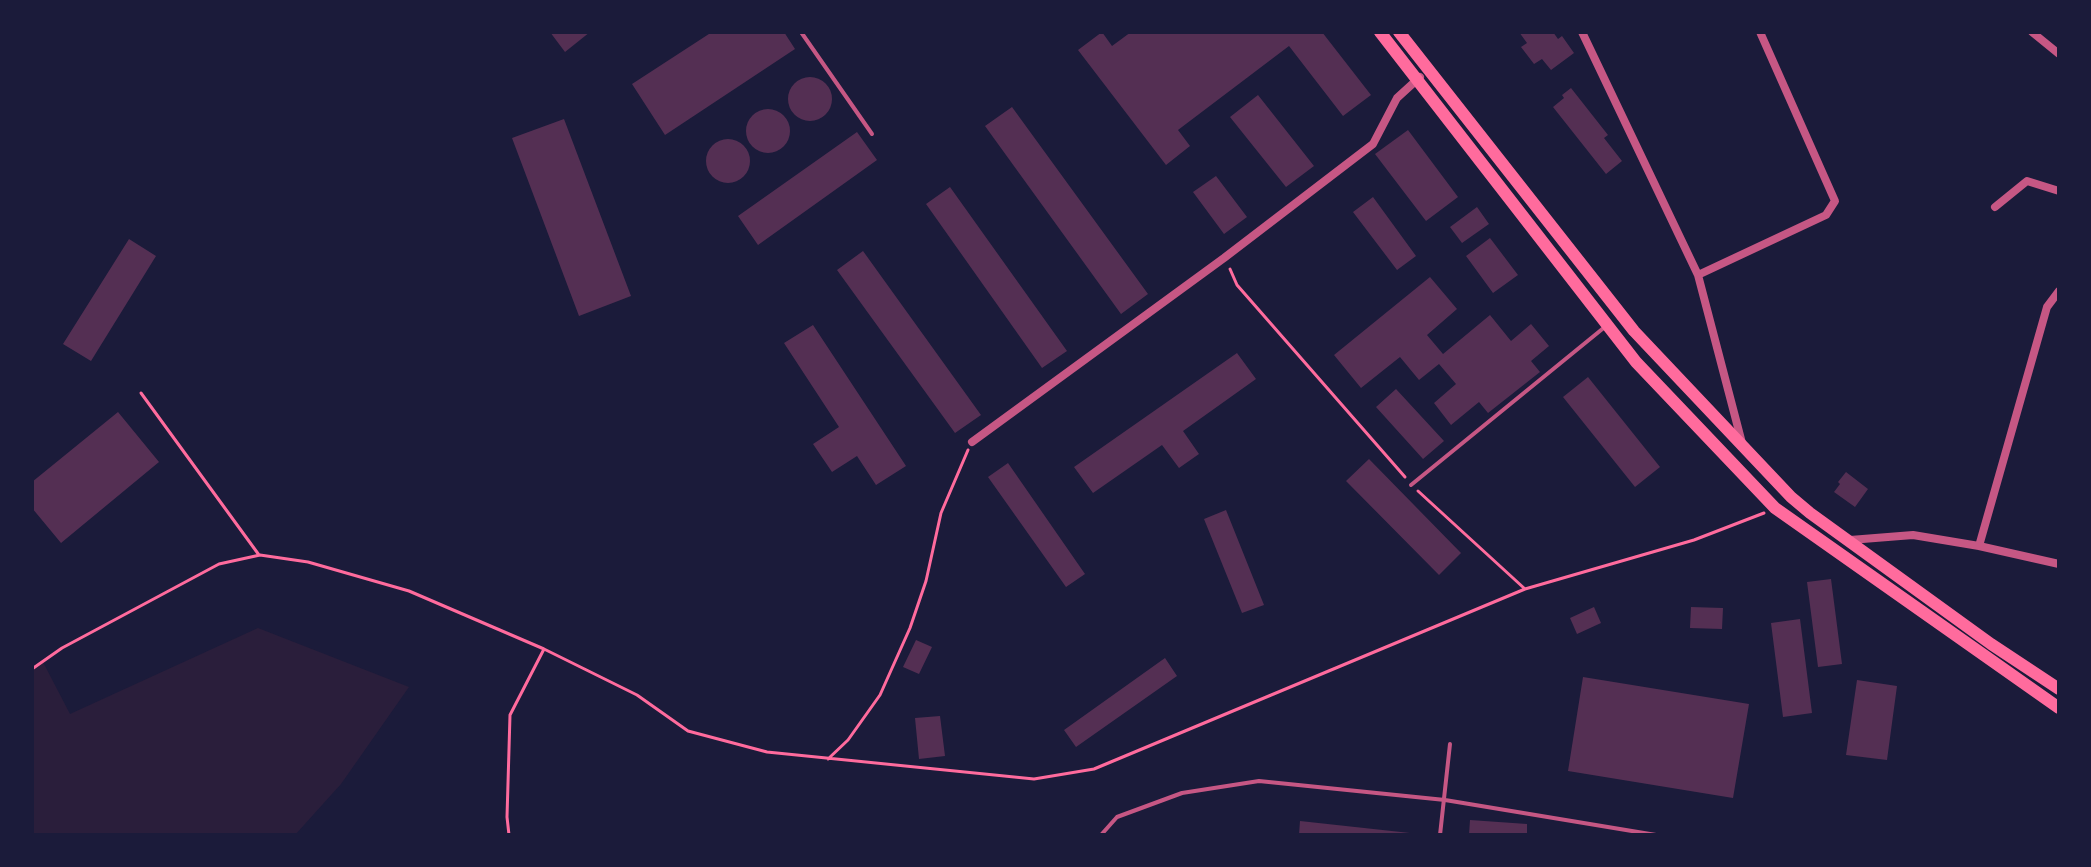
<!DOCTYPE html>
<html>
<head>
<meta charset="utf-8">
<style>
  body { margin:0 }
  #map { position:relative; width:2091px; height:867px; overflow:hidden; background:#1b1b3a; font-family:Manrope,sans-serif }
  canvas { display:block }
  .frame { position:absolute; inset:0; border:34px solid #1b1b3a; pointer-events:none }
</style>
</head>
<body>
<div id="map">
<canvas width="2091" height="867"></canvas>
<div class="frame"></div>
</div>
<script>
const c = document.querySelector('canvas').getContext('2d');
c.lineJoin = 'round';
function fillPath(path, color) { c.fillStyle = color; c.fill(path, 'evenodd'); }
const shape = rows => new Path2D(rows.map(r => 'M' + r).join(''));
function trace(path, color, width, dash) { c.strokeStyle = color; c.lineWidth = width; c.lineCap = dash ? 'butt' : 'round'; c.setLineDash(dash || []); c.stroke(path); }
const green = shape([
  [258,628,409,687,341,784,295,835,32,835,32,669,43,662,70,714]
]);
const building = shape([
  [550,32,590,32,565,52],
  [712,32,784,32,795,49,665,135,632,84],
  [1102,32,1112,46,1131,32,1322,32,1371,95,1343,116,1289,46,1178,130,1190,146,1166,165,1078,50],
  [1519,32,1553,32,1558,39,1562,36,1574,53,1551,70,1542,59,1534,64,1521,47,1527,43],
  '788 99a22 22 0 1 1 44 0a22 22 0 1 1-44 0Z',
  [1571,88,1608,135,1604,138,1622,161,1606,174,1553,107,1564,98,1562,95],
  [1258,95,1314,166,1286,187,1230,117],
  [1012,107,1148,294,1121,314,985,126],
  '746 131a22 22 0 1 1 44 0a22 22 0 1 1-44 0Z',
  [564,119,631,296,579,316,512,138],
  [1408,130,1458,197,1426,221,1375,154],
  [857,132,877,160,758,245,738,216],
  '706 161a22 22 0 1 1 44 0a22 22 0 1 1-44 0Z',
  [1216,176,1247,217,1224,234,1193,192],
  [950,187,1067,351,1042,368,926,204],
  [1373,197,1416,256,1397,270,1353,212],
  [1477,207,1489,224,1462,243,1450,227],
  [1490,238,1518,275,1493,293,1466,256],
  [129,239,156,256,91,361,63,344],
  [863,251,981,415,955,433,837,270],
  [1430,277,1457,309,1427,335,1443,354,1490,315,1511,341,1531,324,1549,346,1531,361,1540,372,1488,413,1479,402,1451,425,1434,403,1456,384,1439,364,1419,380,1400,357,1361,388,1334,355],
  [813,325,906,466,876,485,857,456,832,472,813,444,839,427,784,343],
  [1237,353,1256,379,1183,431,1199,454,1179,468,1162,445,1093,493,1074,467],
  [1588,377,1660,467,1635,487,1563,397],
  [1396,389,1444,441,1423,459,1376,407],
  [118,412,159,462,61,543,32,508,32,482],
  [1369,459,1461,553,1439,575,1346,481],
  [1008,463,1085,574,1066,587,988,477],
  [1846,472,1868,489,1855,507,1834,492,1840,484,1838,482],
  [1226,510,1264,605,1242,613,1204,519],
  [1831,579,1842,664,1818,667,1807,582],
  [1594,607,1601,623,1577,634,1570,618],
  [1691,607,1723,608,1722,629,1690,628],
  [1800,619,1812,713,1783,717,1771,623],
  [916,640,932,647,919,674,903,667],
  [1165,658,1177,676,1076,747,1064,730],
  [1583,677,1749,704,1733,798,1568,771],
  [1857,680,1897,686,1887,760,1846,755],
  [940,716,945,756,919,759,915,718],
  [1470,820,1527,824,1527,835,1469,835],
  [1300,821,1410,833,1410,835,1299,835]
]);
const path = shape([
  [1230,269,1237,285,1405,477],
  [141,393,259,555],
  [1418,491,1525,589],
  [32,669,62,648,219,564,260,555,308,562,409,591,544,649,637,695,688,731,767,752,1034,779,1094,769,1525,589,1694,540,1764,513],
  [828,759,848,740,880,695,910,628,926,581,941,513,968,450],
  [509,835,507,817,510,715,544,649]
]);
const service = shape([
  [801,32,872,134],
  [1411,485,1606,326],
  [1101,835,1117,817,1182,793,1259,781,1445,800,1656,835],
  [1440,835,1450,744]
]);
const minor = shape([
  [1582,32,1698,275,1742,443],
  [2032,32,2059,54],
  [1995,207,2027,181,2059,191],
  [1698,275,1826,215,1835,201,1760,32],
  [972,442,1224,258,1373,144,1397,98,1420,77],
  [1850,540,1913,535,1979,546,2059,564],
  [1979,546,2047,307,2059,291]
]);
const secondary = shape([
  [1380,32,1636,362,1775,508,2059,708],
  [1399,32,1634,331,1791,497,1810,513,1991,644,2059,689]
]);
fillPath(green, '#2a1e3b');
fillPath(building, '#542f53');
trace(path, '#ff6b9d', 3);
trace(service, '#c65784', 4);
trace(minor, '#c65784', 8);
trace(secondary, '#ff6b9d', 12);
</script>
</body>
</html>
